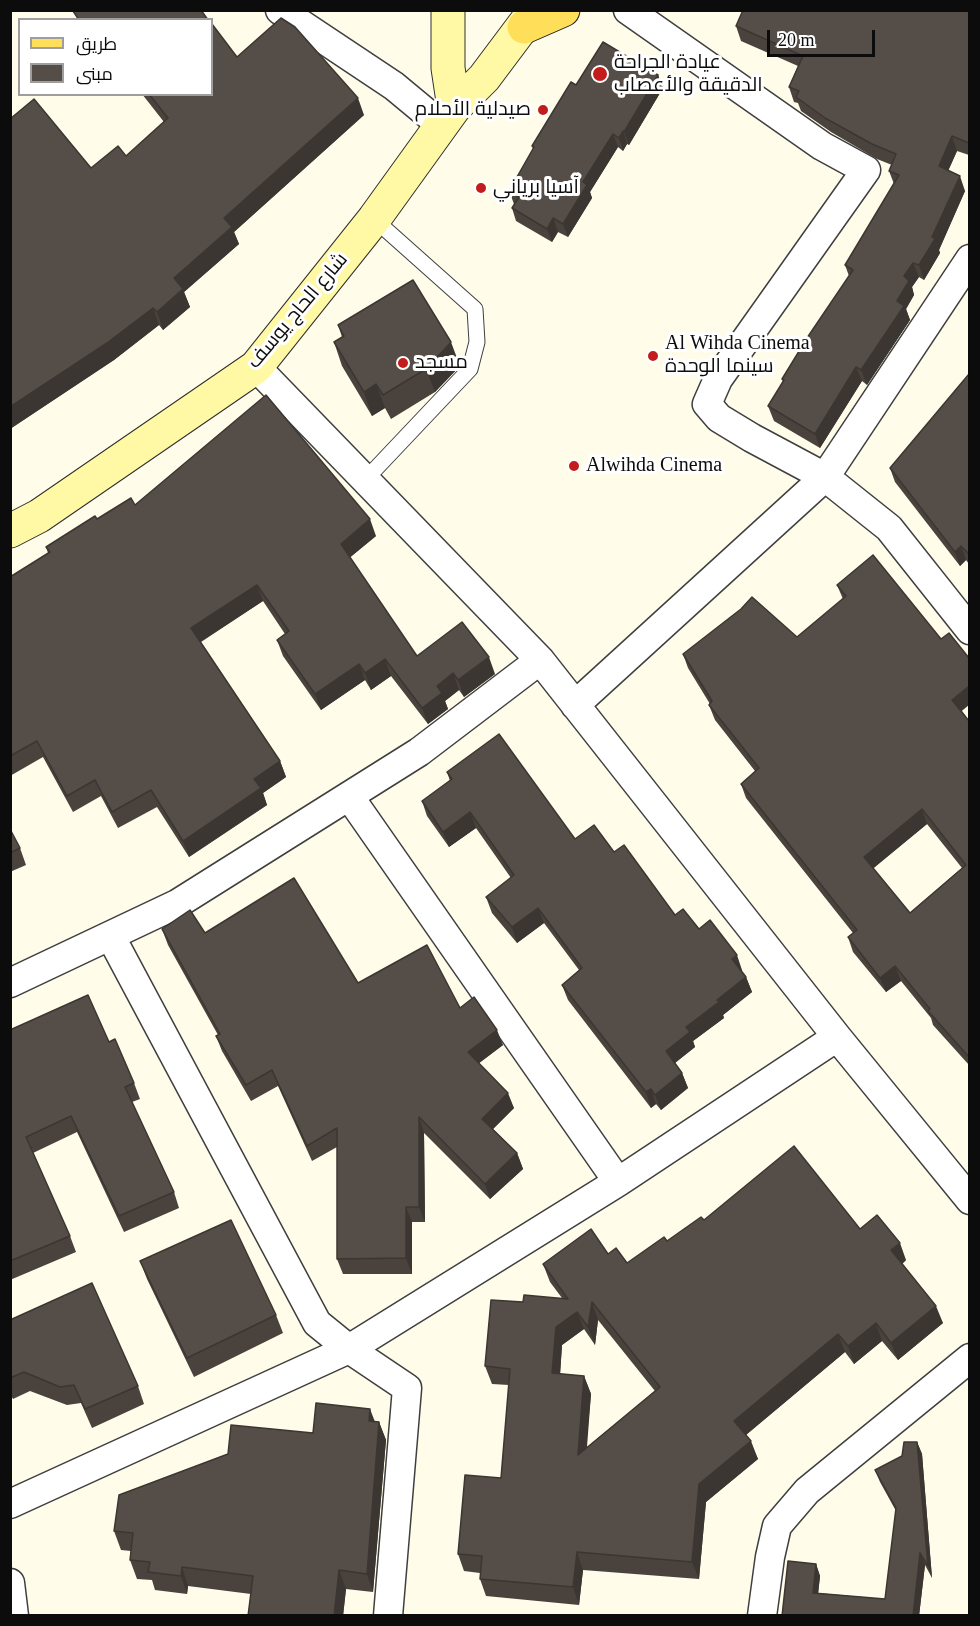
<!DOCTYPE html>
<html>
<head>
<meta charset="utf-8">
<style>
  body { margin:0 }
  #map { position:relative; width:980px; height:1626px; overflow:hidden; background:#fffcea; font-family:"Times New Roman",Cairo,serif }
  canvas { display:block }
  .frame { position:absolute; inset:0; border:12px solid #0c0c0c; pointer-events:none }
  .legend { position:absolute; left:18px; top:18px; width:195px; height:78px; box-sizing:border-box; background:#fff; border:2px solid #9e9e9e; margin:0; padding:8px 10px; list-style:none; font-size:18px; color:#0c0c0c }
  .legend li { display:flex; align-items:center; gap:12px; height:30px }
  .legend b { width:30px; border:2px solid #9e9e9e }
  .scale { position:absolute; left:767px; top:30px; width:108px; height:27px; box-sizing:border-box; border:3px solid #0c0c0c; border-top:0; padding-left:8px; font-size:18px; line-height:21px; white-space:nowrap; color:#0c0c0c; -webkit-text-stroke:4px #fff; paint-order:stroke }
</style>
</head>
<body>
<div id="map">
<canvas width="980" height="1626"></canvas>
<div class="frame"></div>
<ul class="legend">
<li><b style="height:8px;background:#ffdf5a"></b>طريق</li>
<li><b style="height:16px;background:#554d47"></b>مبنى</li>
</ul>
<div class="scale">20 m</div>
</div>
<script>
const c = document.querySelector('canvas').getContext('2d');
c.lineJoin = 'round';
const shape = rows => new Path2D(rows.map(r => 'M' + r).join(''));
function trace(path, color, width, dash) { c.strokeStyle = color; c.lineWidth = width; c.lineCap = dash ? 'butt' : 'round'; c.setLineDash(dash || []); c.stroke(path); }
function fillPath(path, color) { c.fillStyle = color; c.fill(path, 'evenodd'); }
function drawText(font, color, halo, rows, align = 'center') {
  c.font = font + ' "Times New Roman",Cairo,serif'; c.lineWidth = 6; c.setLineDash([]); c.textBaseline = 'middle'; c.strokeStyle = halo; c.fillStyle = color; for (const [text, x, y, turn = 0] of rows) {
    c.save(); c.translate(x, y); c.rotate((+turn || 0) * Math.PI / 180); c.textAlign = isNaN(turn) ? turn : align; if (halo) c.strokeText(text, 0, 0); c.fillText(text, 0, 0); c.restore();
  }
}
const service = shape([
  [365,480,470,369,477,342,475,309,374,219]
]);
const minor = shape([
  [280,10,394,86,441,125],
  [628,10,822,146,866,170,718,379,707,404,719,418,752,438,825,477,889,528,970,630],
  [256,367,540,660,837,1037,970,1200],
  [575,705,825,477,970,259],
  [349,796,618,1182],
  [111,937,317,1323,349,1349,407,1388,388,1616],
  [10,983,177,904,419,752,540,660],
  [10,1504,349,1349,618,1182,837,1037],
  [10,1583,14,1616],
  [762,1616,770,1557,777,1526,807,1491,970,1358]
]);
const secondary = shape([
  [448,10,448,68,454,108],
  [10,531,39,516,256,367,374,219,454,108,484,78,535,10]
]);
const primary = shape([
  [524,27,563,10]
]);
const wall = shape([
  [969,10,969,155,957,151,948,171,965,191,939,250,940,253,924,280,919,277,912,287,914,295,906,309,910,320,867,385,862,381,820,448,774,421,768,406,783,382,782,379,849,276,845,265,894,184,889,171,892,165,877,159,831,132,801,111,798,103,794,102,789,87,798,66,741,41,736,26],
  [237,57,364,115,234,232,239,244,184,292,190,307,163,330,159,325,114,360,10,429,10,119,91,168,126,156,164,122,142,94,212,94],
  [658,75,663,88,629,145,627,144,623,151,618,147,590,192,592,198,568,237,558,232,552,242,516,221,512,208,514,204,509,191,533,149,532,146,576,85],
  [338,325,460,366,435,392,391,419,385,408,372,416,342,366,334,342,342,337],
  [969,374,969,564,966,560,960,566,895,482,890,468],
  [135,505,376,536,350,557,417,656,495,674,464,697,459,690,445,701,448,709,428,724,391,676,371,690,365,680,321,710,283,656,277,640,285,634,263,601,201,642,280,761,286,777,263,793,267,805,189,857,157,807,118,828,101,796,73,812,43,757,10,776,10,577,48,553,46,547,97,519],
  [837,585,962,711,969,721,969,1065,933,1025,931,1018,901,981,886,992,853,952,848,937,853,933,746,798,741,784,755,771,715,720,709,705,710,704,688,668,683,654,797,637,843,599],
  [927,824,962,868,910,913,873,868],
  [447,772,575,839,614,852,675,915,699,929,742,970,742,971,746,977,752,992,723,1015,724,1018,693,1041,695,1047,675,1063,682,1073,688,1088,661,1110,656,1104,651,1108,568,1000,562,985,579,970,544,923,517,943,492,913,486,897,511,878,476,828,449,847,427,816,422,801,450,781],
  [10,829,20,848,26,865,10,872],
  [162,929,205,933,358,983,460,1008,503,1045,479,1063,514,1108,493,1129,517,1153,523,1169,490,1199,424,1133,425,1222,412,1222,412,1274,343,1274,337,1259,337,1147,312,1161,278,1086,251,1101,222,1051,216,1036,218,1035,168,945],
  [10,1030,109,1042,134,1083,140,1099,132,1102,174,1192,179,1208,124,1232,77,1132,33,1153,70,1236,76,1252,10,1280],
  [704,1220,860,1229,906,1260,902,1264,943,1323,898,1360,882,1341,854,1364,845,1352,746,1435,758,1459,706,1502,699,1579,583,1570,579,1605,486,1596,480,1579,480,1573,464,1571,458,1554,501,1478,509,1385,492,1384,485,1366,523,1302,562,1298,550,1282,543,1264,608,1254,627,1263],
  [598,1320,655,1391,586,1448,591,1394,584,1376,560,1374,562,1345,584,1329,595,1345],
  [140,1261,276,1315,283,1333,194,1377,147,1279],
  [10,1320,138,1386,144,1404,92,1428,81,1403,67,1405,30,1391,13,1399,10,1394],
  [375,1421,379,1422,386,1440,373,1592,346,1589,343,1616,248,1616,251,1594,188,1586,187,1594,155,1590,152,1580,137,1579,130,1560,131,1551,121,1550,114,1531,313,1433],
  [917,1442,922,1454,932,1578,925,1565,919,1616,782,1616,816,1564,820,1576,818,1593,885,1599,896,1511,880,1482,875,1470,902,1456]
]);
const shadedWall = shape([
  [658,75,663,88,629,145,624,132],
  [358,98,364,115,234,232,239,244,184,292,190,307,163,330,157,312,174,278,224,218],
  [623,131,627,144,623,151,619,138],
  [613,134,618,147,590,192,592,198,568,237,563,224,583,182],
  [952,136,957,151,944,180,939,166],
  [960,176,965,191,939,250,940,253,924,280,919,265,932,237],
  [553,218,558,232,552,242,547,229],
  [913,263,919,277,912,287,914,295,906,309,910,320,867,385,861,370,897,301,904,276],
  [153,308,159,325,114,360,10,429,10,407],
  [451,342,460,366,435,392,426,369],
  [856,367,862,381,820,448,815,434],
  [376,384,385,408,372,416,364,392],
  [370,519,376,536,347,560,341,544],
  [961,546,966,560,960,566,955,552],
  [257,585,263,601,197,644,191,628],
  [489,657,495,674,464,697,458,680],
  [385,659,391,676,371,690,365,673],
  [359,664,365,680,321,710,315,694],
  [453,673,459,690,445,701,448,709,428,724,422,708,437,686],
  [969,686,969,705,958,714,952,700],
  [280,761,286,777,263,793,267,805,189,857,183,841,254,779],
  [922,809,927,824,869,872,864,857],
  [470,812,476,828,449,847,443,832],
  [538,908,544,923,517,943,512,927],
  [737,955,742,970,738,974,732,959],
  [895,966,901,981,886,992,880,978],
  [746,977,752,992,723,1015,724,1018,693,1041,695,1047,671,1066,666,1051,686,1027,717,1000],
  [497,1030,503,1045,474,1067,468,1052],
  [682,1073,688,1088,661,1110,655,1095],
  [651,1089,656,1104,651,1108,646,1092],
  [508,1093,514,1108,488,1134,482,1119],
  [419,1117,424,1133,425,1222,419,1207],
  [517,1153,523,1169,490,1199,485,1184],
  [406,1207,412,1222,412,1274,406,1258],
  [900,1243,906,1260,898,1268,891,1250],
  [592,1302,598,1320,595,1345,588,1327],
  [936,1306,943,1323,898,1360,891,1343],
  [577,1312,584,1329,562,1345,559,1391,552,1373,556,1327],
  [876,1323,882,1341,854,1364,848,1346],
  [838,1334,845,1352,741,1439,734,1421],
  [584,1376,591,1394,585,1473,578,1455],
  [370,1409,377,1427,369,1421],
  [379,1422,386,1440,373,1592,367,1574],
  [751,1441,758,1459,706,1502,699,1579,692,1562,699,1484],
  [917,1442,922,1454,932,1578,928,1566],
  [577,1552,583,1570,579,1605,573,1587],
  [920,1553,925,1565,919,1616,913,1616],
  [816,1564,820,1576,817,1605,813,1593],
  [182,1567,188,1586,187,1594,181,1576],
  [339,1570,346,1589,343,1616,334,1616]
]);
const building = shape([
  [73,10,201,10,208,20,79,20,73,11,73,10],
  [743,10,969,10,969,143,952,136,939,166,960,176,932,237,935,239,919,265,913,263,904,276,909,281,897,301,904,306,861,370,856,367,815,434,768,406,784,380,782,379,809,335,853,270,845,265,899,175,889,171,896,154,872,144,825,118,796,97,799,91,789,87,803,56,736,26,743,10],
  [281,18,295,27,358,98,224,218,232,227,174,278,183,289,157,312,153,308,107,343,10,407,10,119,34,99,91,168,118,146,126,156,168,118,149,94,212,94,212,24,237,57,281,18],
  [603,42,658,75,624,132,623,131,619,138,613,134,583,182,587,185,563,224,553,218,547,229,512,208,519,197,509,191,534,147,532,146,571,82,576,85,603,42],
  [413,280,451,342,426,369,383,395,376,384,364,392,334,342,344,336,338,325,413,280],
  [969,374,969,554,961,546,955,552,890,468,969,374],
  [266,395,370,519,341,544,417,656,462,622,489,657,458,680,453,673,437,686,442,693,422,708,385,659,365,673,359,664,315,694,277,640,289,631,257,585,191,628,280,761,254,779,261,788,183,841,151,790,112,812,95,780,67,796,37,741,10,756,10,577,50,552,46,547,95,516,97,519,131,498,135,505,266,395],
  [873,555,941,639,949,633,969,658,969,686,952,700,969,721,969,1057,928,1011,930,1009,895,966,880,978,848,937,857,930,741,784,759,768,709,705,712,701,683,654,741,609,752,597,797,637,846,596,837,585,873,555],
  [922,809,966,865,910,913,864,857,922,809],
  [499,734,575,839,594,825,614,852,624,845,675,915,683,909,699,929,710,920,737,955,732,959,746,977,717,1000,719,1002,686,1027,690,1032,666,1051,682,1073,655,1095,651,1089,646,1092,562,985,582,968,538,908,512,927,486,897,514,875,470,812,443,832,422,801,452,779,447,772,499,734],
  [10,829,20,848,10,853,10,829],
  [294,878,358,983,427,945,460,1008,474,997,497,1030,468,1052,508,1093,482,1119,517,1153,485,1184,419,1117,419,1207,406,1207,406,1258,337,1259,337,1128,307,1146,272,1070,246,1085,216,1036,220,1034,162,929,190,910,205,933,294,878],
  [88,995,109,1042,115,1039,134,1083,125,1087,174,1192,119,1216,71,1116,26,1137,70,1236,10,1261,10,1030,88,995],
  [794,1146,860,1229,877,1215,900,1243,891,1250,936,1306,891,1343,876,1323,848,1346,838,1334,734,1421,751,1441,699,1484,692,1562,577,1552,573,1587,480,1579,482,1556,458,1554,465,1475,501,1478,510,1369,485,1366,491,1300,523,1302,524,1295,568,1299,543,1264,591,1229,608,1254,616,1248,627,1263,664,1237,667,1241,701,1217,704,1220,794,1146],
  [592,1302,660,1387,578,1455,584,1376,552,1373,556,1327,577,1312,588,1327,592,1302],
  [231,1220,276,1315,187,1358,140,1261,231,1220],
  [92,1283,138,1386,85,1409,74,1385,60,1387,24,1372,10,1378,10,1320,92,1283],
  [316,1403,370,1409,369,1421,379,1422,367,1574,339,1570,334,1616,248,1616,253,1576,182,1567,181,1576,148,1572,150,1562,130,1560,133,1533,114,1531,119,1495,228,1454,231,1425,313,1433,316,1403],
  [904,1442,917,1442,928,1566,920,1553,913,1616,782,1616,788,1561,816,1564,813,1593,885,1599,896,1508,875,1470,902,1456,904,1442]
]);
const markers = [
  [600,74,8,"#c31c1c"],
  [543,110,6,"#c31c1c"],
  [481,188,6,"#c31c1c"],
  [653,356,6,"#c31c1c"],
  [403,363,6,"#c31c1c"],
  [574,466,6,"#c31c1c"]
];
const poiNames = [
  ["عيادة الجراحة",614,63],
  ["الدقيقة والأعصاب",614,86],
  ["صيدلية الأحلام",531,110,"right"],
  ["آسيا برياني",493,188],
  ["Al Wihda Cinema",665,344],
  ["سينما الوحدة",665,367],
  ["مسجد",415,363],
  ["Alwihda Cinema",586,466]
];
const streetNames = [
  ["شارع الحاج يوسف",298,311,-50]
];
trace(service, '#3f3f3f', 17);
trace(minor, '#3f3f3f', 31);
trace(secondary, '#2e2e2e', 35);
trace(primary, '#1d1d1d', 35);
trace(service, '#fff', 15);
trace(minor, '#fff', 28);
trace(secondary, '#fff9a5', 33);
trace(primary, '#ffdf5a', 33);
fillPath(wall, '#49423d');
fillPath(shadedWall, '#3c3632');
fillPath(building, '#554d47');
trace(building, '#3c3632', 1.5);
for (const [x, y, r, color] of markers) { const dot = new Path2D(); dot.arc(x, y, r, 0, 2 * Math.PI); c.fillStyle = color; c.fill(dot); trace(dot, '#fff', 2); }
drawText('20px', '#0c0c0c', '#fff', poiNames, 'left');
drawText('20px', '#0c0c0c', '#fff', streetNames);
</script>
</body>
</html>
